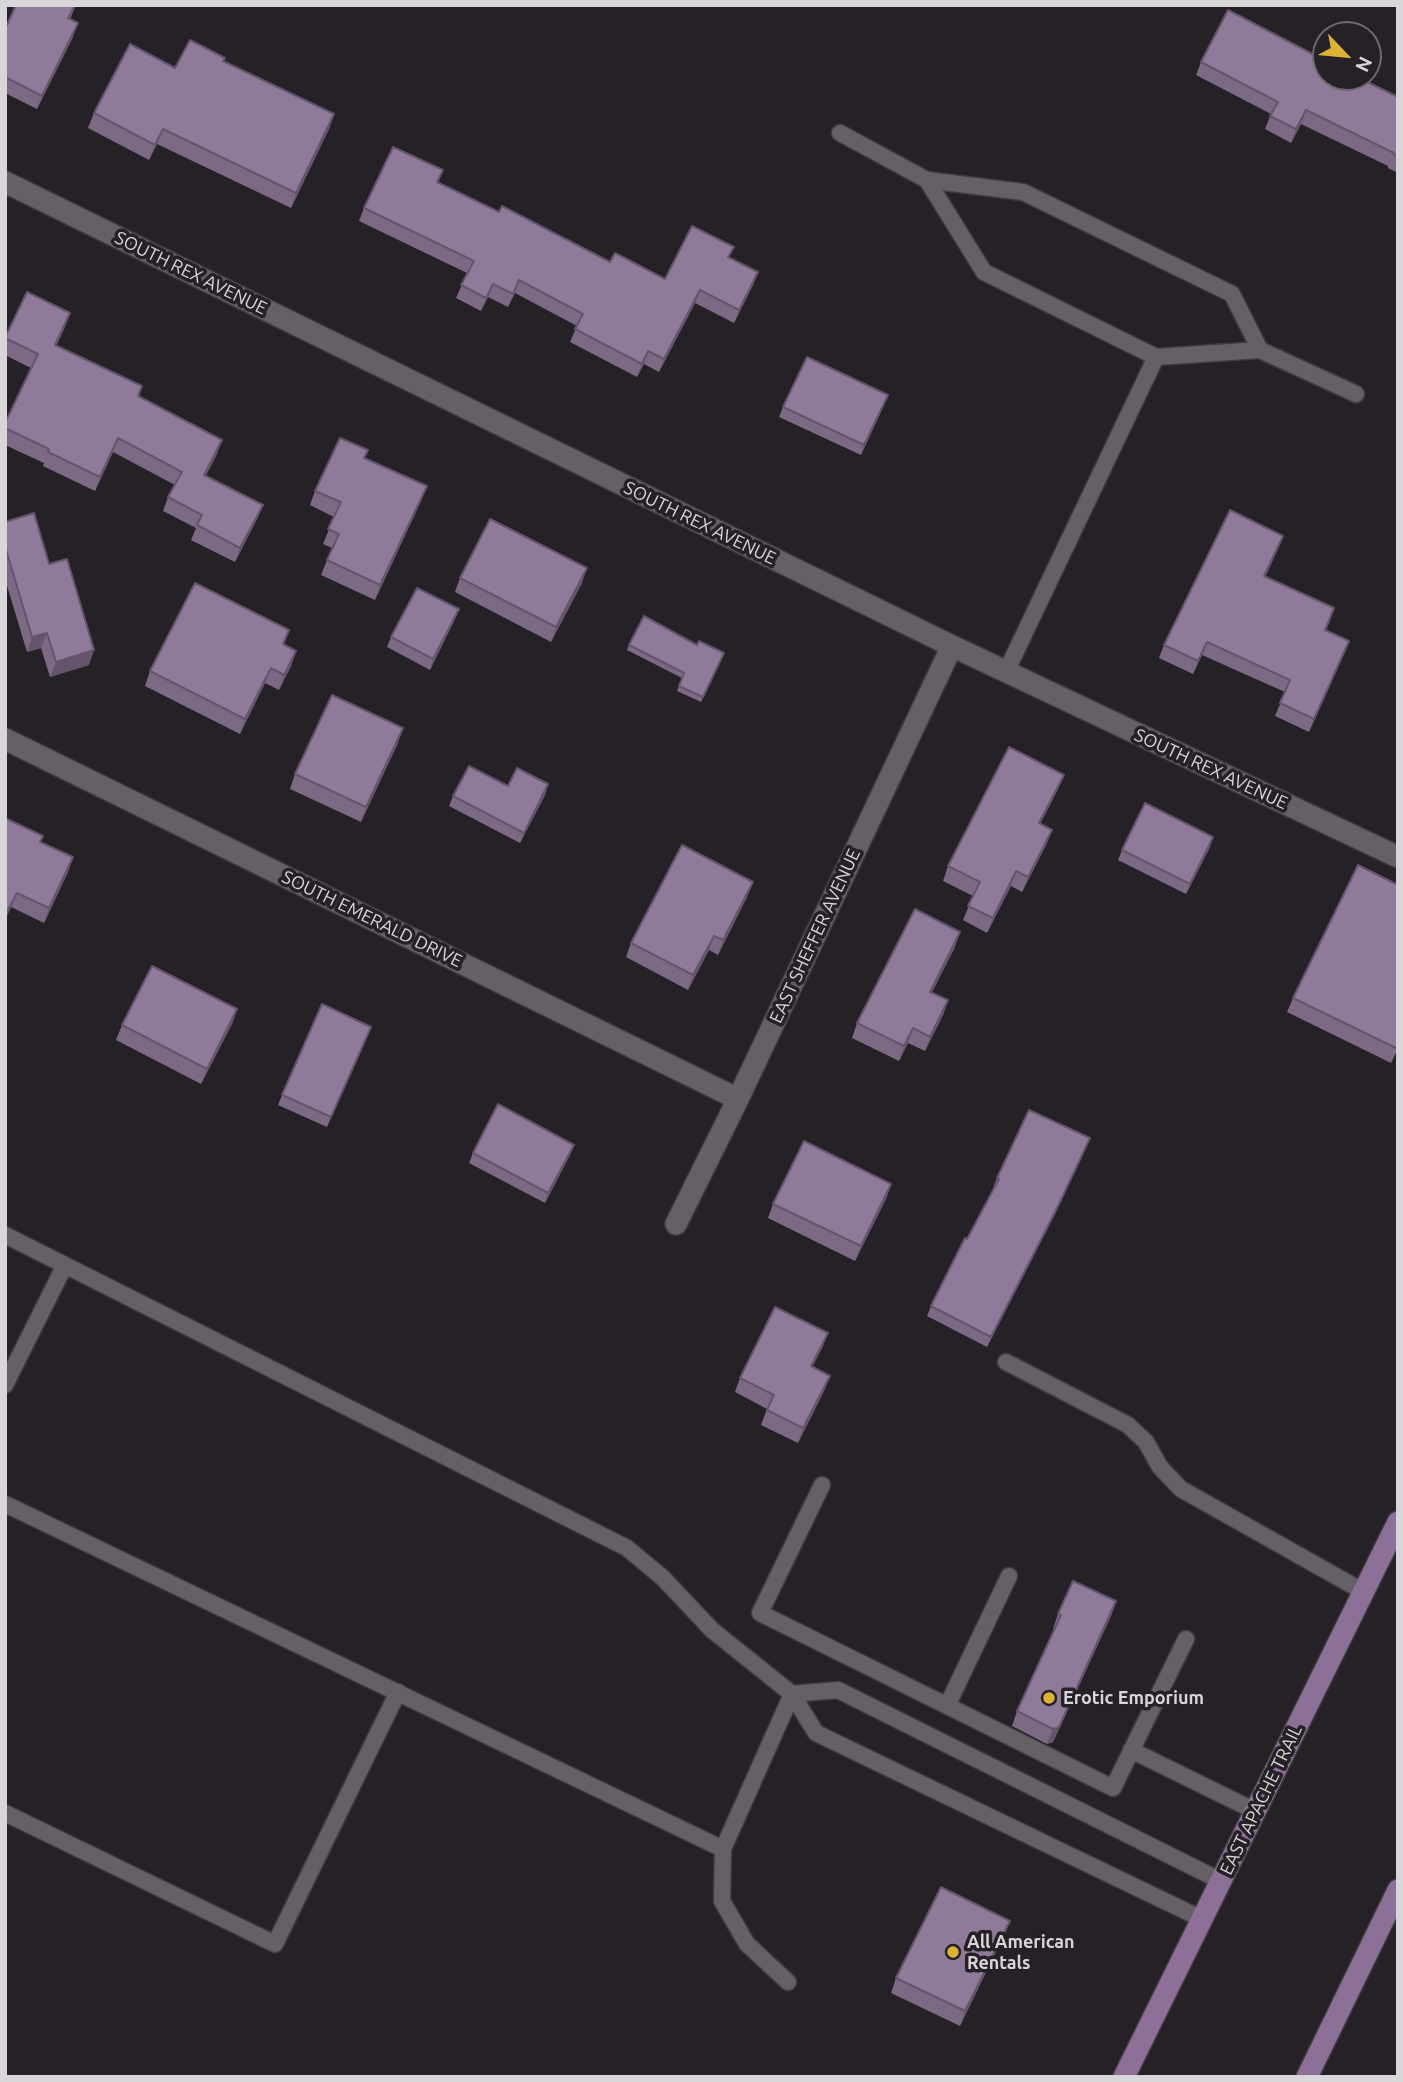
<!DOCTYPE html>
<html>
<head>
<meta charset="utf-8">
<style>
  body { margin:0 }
  #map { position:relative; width:1403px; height:2082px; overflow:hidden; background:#252127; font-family:Ubuntu,sans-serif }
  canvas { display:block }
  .frame { position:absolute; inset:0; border:7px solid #d9d6da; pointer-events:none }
  .north { position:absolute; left:1312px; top:21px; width:70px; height:70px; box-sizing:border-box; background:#252127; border:2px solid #6d696f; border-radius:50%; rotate:116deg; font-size:19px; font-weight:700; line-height:28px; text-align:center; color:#d9d6da }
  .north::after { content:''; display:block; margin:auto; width:24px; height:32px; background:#dbb233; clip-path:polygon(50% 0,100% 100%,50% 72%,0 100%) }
</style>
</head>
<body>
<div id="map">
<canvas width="1403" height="2082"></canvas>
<div class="frame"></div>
<div class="north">N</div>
</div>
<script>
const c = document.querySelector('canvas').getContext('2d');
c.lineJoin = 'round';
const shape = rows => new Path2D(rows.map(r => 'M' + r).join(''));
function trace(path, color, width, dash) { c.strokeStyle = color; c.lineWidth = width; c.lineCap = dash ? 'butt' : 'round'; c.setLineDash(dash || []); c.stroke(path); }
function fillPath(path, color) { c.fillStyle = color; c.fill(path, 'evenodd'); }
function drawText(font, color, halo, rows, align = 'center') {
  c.font = font + ' Ubuntu,sans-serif'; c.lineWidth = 7; c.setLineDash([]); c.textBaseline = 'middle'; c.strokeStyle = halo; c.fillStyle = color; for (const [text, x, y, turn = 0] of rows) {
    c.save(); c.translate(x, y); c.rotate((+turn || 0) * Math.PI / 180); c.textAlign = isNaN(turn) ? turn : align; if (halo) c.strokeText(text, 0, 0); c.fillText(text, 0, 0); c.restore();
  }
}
const lane = shape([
  [840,133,927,180,984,272,1156,357,1260,350,1356,394],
  [927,180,1023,192,1232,294,1260,350],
  [1006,672,1156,357],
  [5,1235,627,1548,663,1578,712,1630,792,1694,816,1733,1202,1919],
  [1006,1362,1128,1425,1146,1442,1160,1467,1181,1489,1364,1592],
  [5,1385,65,1265],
  [822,1485,760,1613,1113,1788,1186,1639],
  [5,1504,723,1849,792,1694],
  [792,1694,838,1690,1221,1881],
  [947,1706,1009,1576],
  [1131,1750,1255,1811],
  [5,1813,275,1944,398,1692],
  [723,1849,722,1901,747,1944,788,1982]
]);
const street = shape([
  [5,182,952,646,1398,857],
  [5,739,738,1099],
  [676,1224,738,1099,952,646]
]);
const primary = shape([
  [1124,2077,1398,1522],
  [1307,2077,1398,1890]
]);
const wall = shape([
  [16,5,76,5,70,19,73,37,37,109,5,93,5,24,7,25],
  [1326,61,1398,97,1398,173,1388,168,1388,166,1301,124,1291,143,1265,129,1271,114,1196,75,1201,62],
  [223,62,334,114,329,129,291,208,157,144,149,160,88,128,94,113,175,68],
  [443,170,438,183,499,212,610,262,665,279,730,258,758,272,753,285,734,323,695,303,659,372,644,364,637,377,570,342,577,326,515,293,508,307,488,297,481,311,456,298,467,273,359,221,364,208],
  [65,327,56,346,142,386,139,397,217,454,206,475,263,505,257,519,235,562,191,540,196,528,163,511,168,497,175,485,113,452,95,491,43,466,44,463,5,445,5,423,31,368,5,355,5,337],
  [884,405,861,455,779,417,783,407],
  [365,458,421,501,375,600,321,575,332,548,323,544,334,517,310,505,315,491],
  [5,522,49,564,89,665,50,677,41,648,27,652,5,579],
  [1283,536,1265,576,1330,621,1326,630,1344,654,1309,732,1275,716,1285,692,1202,655,1193,674,1159,658,1164,645],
  [460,578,582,583,551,642,455,592],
  [455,619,430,670,387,647,391,637],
  [284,645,296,651,291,666,279,690,265,683,240,734,145,686,150,671],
  [629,645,697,645,724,653,701,702,677,691,682,678,627,650],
  [398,743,361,822,290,789,295,774],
  [548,784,545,795,520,843,449,806,453,796,508,786],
  [1058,789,1040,824,1052,830,1046,845,1022,892,1011,886,987,933,963,920,973,896,943,881,948,866],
  [5,818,41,842,73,857,68,872,44,923,11,907,5,920],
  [1210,847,1186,894,1118,860,1122,850],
  [747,897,718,955,709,950,688,990,626,957,631,943],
  [955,947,932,992,948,1000,943,1015,925,1051,908,1043,899,1061,852,1038,857,1023],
  [1293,998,1398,1049,1391,1063,1287,1012],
  [237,1009,232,1024,201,1084,116,1040,122,1025],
  [367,1037,327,1127,278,1105,282,1095],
  [574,1145,570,1155,545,1203,469,1163,473,1153],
  [1086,1148,1054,1216,987,1347,927,1316,931,1306,994,1188,993,1188,997,1178],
  [891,1184,886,1199,855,1261,768,1218,773,1204],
  [828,1333,822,1348,812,1367,830,1376,824,1391,798,1443,761,1425,767,1409,735,1392,740,1378],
  [1116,1601,1111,1616,1053,1742,1047,1744,1012,1726,1017,1711,1054,1629,1053,1629,1058,1614],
  [1010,1921,1004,1935,960,2026,891,1993,896,1978]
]);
const shadedWall = shape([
  [78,23,73,37,37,109,42,96],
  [1306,110,1301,124,1291,143,1296,129],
  [334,114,329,129,291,208,296,193],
  [163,129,157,144,149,160,155,145],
  [758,272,753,285,734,323,739,310],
  [493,284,488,297,481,311,486,298],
  [700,290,695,303,659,372,664,359],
  [70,313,65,327,50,359,55,345],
  [648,351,644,364,637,377,642,364],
  [888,395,884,405,861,455,864,445],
  [118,438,113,452,95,491,100,477],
  [222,440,217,454,199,489,204,475],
  [427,486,421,501,375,600,380,585],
  [263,505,257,519,235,562,240,548],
  [1283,536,1278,549,1260,589,1264,576],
  [587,568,582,583,551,642,556,627],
  [459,609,455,619,430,670,433,659],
  [47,633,41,648,27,652,32,637],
  [1349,641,1344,654,1309,732,1314,719],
  [1207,642,1202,655,1193,674,1198,661],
  [94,650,89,665,50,677,56,662],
  [296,651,291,666,279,690,284,675],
  [271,668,265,683,240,734,245,719],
  [403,728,398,743,361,822,366,807],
  [1064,775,1058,789,1033,838,1039,823],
  [548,784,545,795,520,843,524,833],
  [1052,830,1046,845,1022,892,1028,877],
  [1213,837,1210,847,1186,894,1190,884],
  [73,857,68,872,44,923,49,908],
  [1016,871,1011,886,987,933,993,918],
  [753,882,747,897,718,955,723,940],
  [17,893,11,907,5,920,8,910],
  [960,932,955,947,925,1006,930,992],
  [714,936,709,950,688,990,693,975],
  [948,1000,943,1015,925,1051,930,1037],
  [237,1009,232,1024,201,1084,207,1069],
  [371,1027,367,1037,327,1127,331,1117],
  [913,1028,908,1043,899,1061,904,1046],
  [1090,1138,1054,1216,987,1347,991,1337],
  [574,1145,570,1155,545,1203,548,1193],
  [891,1184,886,1199,855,1261,861,1246],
  [828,1333,822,1348,805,1381,811,1366],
  [830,1376,824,1391,798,1443,803,1428],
  [1116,1601,1111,1616,1053,1742,1047,1744,1053,1729],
  [1010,1921,1004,1935,960,2026,965,2011]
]);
const building = shape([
  [16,5,75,5,68,18,78,23,42,96,5,77,5,24,7,25,16,5],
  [1228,10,1326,61,1326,77,1357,77,1398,97,1398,157,1393,154,1394,153,1306,110,1296,129,1270,116,1278,102,1201,62,1228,10],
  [190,40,225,58,223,61,334,114,296,193,163,129,155,145,94,113,130,44,175,68,190,40],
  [393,147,443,170,437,182,499,212,502,206,610,262,615,253,665,279,692,226,734,247,728,257,758,272,739,310,700,290,664,359,648,351,642,364,575,329,583,314,519,280,513,294,493,284,486,298,461,285,474,261,364,208,393,147],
  [27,292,70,313,55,345,142,386,138,396,222,440,204,475,263,505,240,548,197,525,202,515,168,497,182,472,118,438,100,477,48,452,49,449,5,428,5,423,38,354,5,338,27,292],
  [807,357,888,395,864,445,783,407,807,357],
  [340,438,368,450,364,458,427,486,380,585,327,560,339,534,328,529,341,502,315,491,340,438],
  [1230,510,1283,536,1264,576,1334,608,1325,630,1349,641,1314,719,1280,703,1290,680,1207,642,1198,661,1164,645,1230,510],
  [34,513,49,564,67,559,94,650,56,662,47,633,32,637,5,546,5,522,34,513],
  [490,519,587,568,556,627,460,578,490,519],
  [195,583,289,630,283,644,296,651,284,675,271,668,245,719,150,671,195,583],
  [417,588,459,609,433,659,391,637,417,588],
  [644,616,697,645,699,641,724,653,703,697,679,686,684,673,629,645,644,616],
  [332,695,403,728,366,807,295,774,332,695],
  [1009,747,1064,775,1039,823,1052,830,1028,877,1016,871,993,918,968,906,980,882,948,866,1009,747],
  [469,766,508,786,517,768,548,784,524,833,453,796,469,766],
  [1145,803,1213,837,1190,884,1122,850,1145,803],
  [5,818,43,836,40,842,73,857,49,908,17,893,8,910,5,909,5,818],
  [682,845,753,882,723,940,714,936,693,975,631,943,682,845],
  [1358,865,1398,885,1398,1045,1396,1048,1293,998,1358,865],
  [915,909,960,932,930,992,948,1000,930,1037,913,1028,904,1046,857,1023,915,909],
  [152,966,237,1009,207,1069,122,1025,152,966],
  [322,1004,371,1027,331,1117,282,1095,322,1004],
  [498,1104,574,1145,548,1193,473,1153,498,1104],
  [1029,1110,1090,1138,1058,1206,991,1337,931,1306,965,1238,967,1239,999,1179,997,1178,1029,1110],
  [804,1141,891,1184,861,1246,773,1204,804,1141],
  [775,1307,828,1333,811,1366,830,1376,803,1428,767,1410,774,1395,740,1378,775,1307],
  [1073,1581,1116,1601,1059,1727,1053,1729,1017,1711,1061,1615,1058,1614,1073,1581],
  [941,1887,1010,1921,965,2011,896,1978,941,1887]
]);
const markers = [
  [1049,1698,7,"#dbb233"],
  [953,1952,7,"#dbb233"]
];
const streetNames = [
  ["SOUTH REX AVENUE",191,273,26],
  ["SOUTH REX AVENUE",700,523,26],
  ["SOUTH REX AVENUE",1211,769,25],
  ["SOUTH EMERALD DRIVE",372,919,26],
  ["EAST SHEFFER AVENUE",815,936,-65],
  ["EAST APACHE TRAIL",1261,1800,-64]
];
const poiNames = [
  ["Erotic Emporium",1063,1698],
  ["All American",967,1942],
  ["Rentals",967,1963]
];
trace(lane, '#3f3b40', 19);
trace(street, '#3f3b40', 24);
trace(primary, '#3f3b40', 24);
trace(lane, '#646066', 16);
trace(street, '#646066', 21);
trace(primary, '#8d7098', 21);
fillPath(wall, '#7c6984');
fillPath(shadedWall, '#65556c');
fillPath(building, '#907a9a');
trace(building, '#65556c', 2);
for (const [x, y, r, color] of markers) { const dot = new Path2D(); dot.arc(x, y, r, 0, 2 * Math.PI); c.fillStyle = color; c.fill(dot); trace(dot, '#252127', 2.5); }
drawText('18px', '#d9d6da', '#252127', streetNames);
drawText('bold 18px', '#d9d6da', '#252127', poiNames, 'left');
</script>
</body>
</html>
